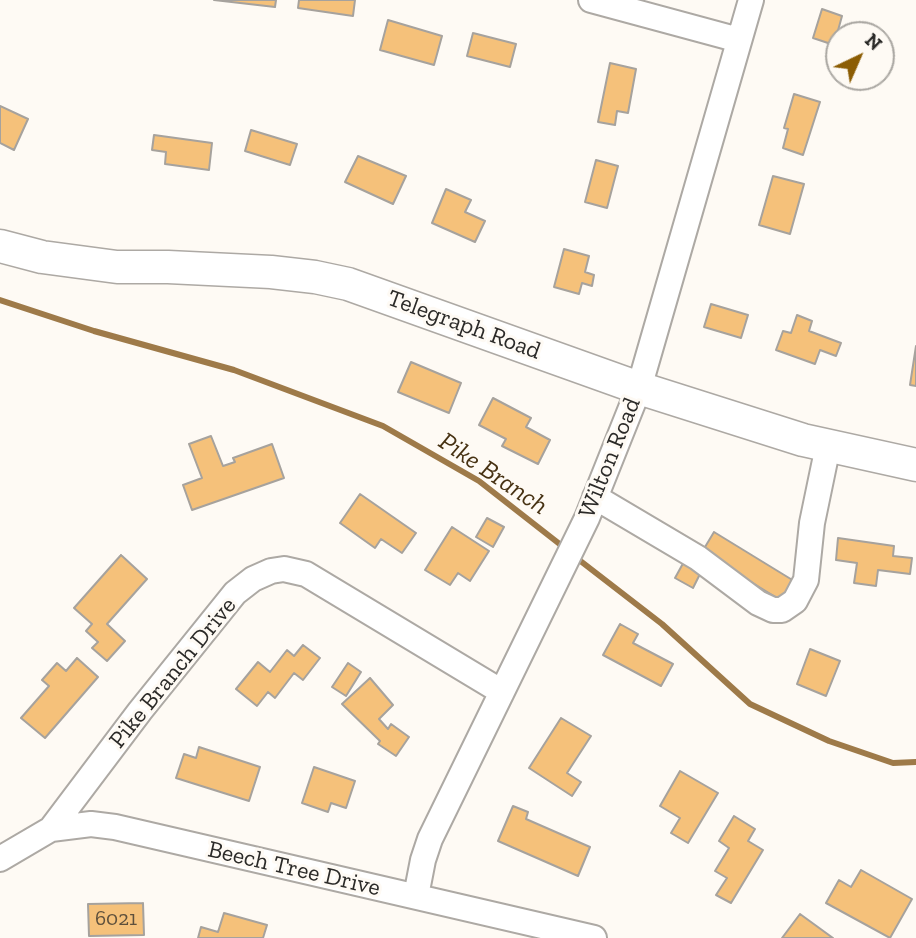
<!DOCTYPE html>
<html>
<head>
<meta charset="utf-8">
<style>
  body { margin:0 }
  #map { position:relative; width:916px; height:938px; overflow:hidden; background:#fefaf4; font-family:"Zilla Slab",serif }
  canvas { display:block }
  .north { position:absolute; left:825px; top:21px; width:70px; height:70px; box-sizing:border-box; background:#fefaf4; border:2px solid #aaa7a2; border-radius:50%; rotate:44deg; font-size:19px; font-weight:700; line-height:28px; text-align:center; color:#2b2a28 }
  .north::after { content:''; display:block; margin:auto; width:24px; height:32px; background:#8c5d04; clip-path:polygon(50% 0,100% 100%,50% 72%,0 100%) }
</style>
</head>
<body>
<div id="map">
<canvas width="916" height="938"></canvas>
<div class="north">N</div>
</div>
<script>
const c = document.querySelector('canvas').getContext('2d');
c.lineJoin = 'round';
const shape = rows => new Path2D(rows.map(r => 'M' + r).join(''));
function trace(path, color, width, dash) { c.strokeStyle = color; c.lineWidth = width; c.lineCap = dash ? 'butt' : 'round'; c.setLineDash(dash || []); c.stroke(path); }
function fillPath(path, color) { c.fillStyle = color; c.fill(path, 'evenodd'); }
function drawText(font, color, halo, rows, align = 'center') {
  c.font = font + ' "Zilla Slab",serif'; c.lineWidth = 6; c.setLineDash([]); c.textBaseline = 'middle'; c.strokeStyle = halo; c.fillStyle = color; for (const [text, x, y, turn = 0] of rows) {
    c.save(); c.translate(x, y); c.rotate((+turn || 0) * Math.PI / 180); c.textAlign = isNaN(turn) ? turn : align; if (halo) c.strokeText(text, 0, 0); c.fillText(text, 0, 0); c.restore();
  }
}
const stream = shape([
  [0,300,94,331,234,370,383,426,479,481,566,549],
  [574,556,662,624,750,704,829,741,893,763,916,762]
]);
const building = shape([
  [214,0,276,0,275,7,214,0],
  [299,0,355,0,353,16,298,8,299,0],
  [822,9,842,16,834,45,813,38,822,9],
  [388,20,442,36,434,65,380,50,388,20],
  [473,33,516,44,510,67,467,56,473,33],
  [610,63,636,69,628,113,617,111,615,125,598,122,610,63],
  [794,94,820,102,803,155,783,148,788,129,784,128,794,94],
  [0,106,28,119,14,150,0,143,0,106],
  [251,130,297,144,290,165,245,151,251,130],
  [154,135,212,143,209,170,165,164,166,152,152,150,154,135],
  [358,156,406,176,393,204,345,182,358,156],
  [596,160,618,166,607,208,585,202,596,160],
  [773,176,804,184,790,234,759,225,773,176],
  [446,189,471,200,465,212,485,221,475,242,432,223,446,189],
  [564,249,589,256,585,272,594,275,592,286,582,283,579,294,554,287,564,249],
  [711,304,748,315,741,338,704,327,711,304],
  [797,315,812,321,809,331,841,343,836,356,820,350,815,364,776,350,783,331,791,333,797,315],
  [916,346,916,386,910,385,916,346],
  [411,362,461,383,449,413,398,392,411,362],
  [493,398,531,418,526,427,550,440,538,464,502,446,506,439,479,425,493,398],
  [211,436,223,466,235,462,233,458,272,444,284,478,192,510,183,485,202,478,189,444,211,436],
  [360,494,416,533,402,553,381,539,375,548,340,523,360,494],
  [487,518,504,527,493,547,476,537,487,518],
  [452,527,489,551,470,581,458,573,450,585,425,570,452,527],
  [714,532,794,581,782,601,702,552,714,532],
  [838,538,894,546,893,556,912,558,910,574,878,570,876,586,854,583,857,563,836,560,838,538],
  [121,555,147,579,107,624,125,641,107,661,92,648,98,642,86,631,92,624,74,608,121,555],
  [686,558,703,568,693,588,675,578,686,558],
  [620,624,638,634,633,643,673,664,661,686,603,655,620,624],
  [303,645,320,658,303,680,294,673,275,698,268,692,257,706,236,689,258,662,270,672,287,650,294,656,303,645],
  [810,649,840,661,826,696,797,684,810,649],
  [77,658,98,677,45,738,21,718,49,686,42,680,57,663,66,671,77,658],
  [348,663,361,672,346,696,332,687,348,663],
  [370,678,393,705,379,719,388,729,391,724,409,737,396,756,378,744,380,741,342,704,370,678],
  [561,718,591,736,567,773,581,782,572,796,529,768,561,718],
  [199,747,260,767,249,801,176,778,184,754,196,758,199,747],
  [314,767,355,781,346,808,331,803,328,812,302,803,314,767],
  [680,771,718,793,688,843,671,833,680,818,660,806,680,771],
  [513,806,528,812,526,819,590,847,578,876,498,841,513,806],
  [734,816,755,829,748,841,763,850,731,903,716,895,727,878,715,871,729,848,719,841,734,816],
  [861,870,912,899,890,938,826,903,839,880,851,887,861,870],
  [143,903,144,935,89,936,88,904,143,903],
  [224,913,267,925,263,938,198,938,201,927,218,932,224,913],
  [800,914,833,938,782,938,800,914]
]);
const minor = shape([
  [591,0,739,40],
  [595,497,698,558,758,603,773,610,782,610,795,601,806,580,812,523,828,446],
  [51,829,140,711,235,593,253,579,271,571,284,569,306,574,502,692],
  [0,859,51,829,91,824,115,827,594,938],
  [416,896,423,860,430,839,587,518,639,388,751,0]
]);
const major = shape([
  [0,246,42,257,117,267,168,267,271,272,315,277,348,284,639,388,803,440,916,465]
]);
const numberNames = [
  ["6021",116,919]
];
const streetNames = [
  ["Telegraph Road",464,325,20],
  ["Wilton Road",610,458,-68],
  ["Pike Branch Drive",173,673,-51],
  ["Beech Tree Drive",294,869,13]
];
const waterNames = [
  ["Pike Branch",493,474,34]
];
trace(stream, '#9e7a49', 6);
fillPath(building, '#f5c17a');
trace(building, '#a6a29d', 2);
trace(minor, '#ada9a4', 28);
trace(major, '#ada9a4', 35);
trace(minor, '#fff', 24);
trace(major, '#fff', 32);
drawText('21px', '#5e503c', null, numberNames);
drawText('24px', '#2b2a28', '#fefaf4', streetNames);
drawText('italic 26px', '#473213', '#fefaf4', waterNames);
</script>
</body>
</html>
